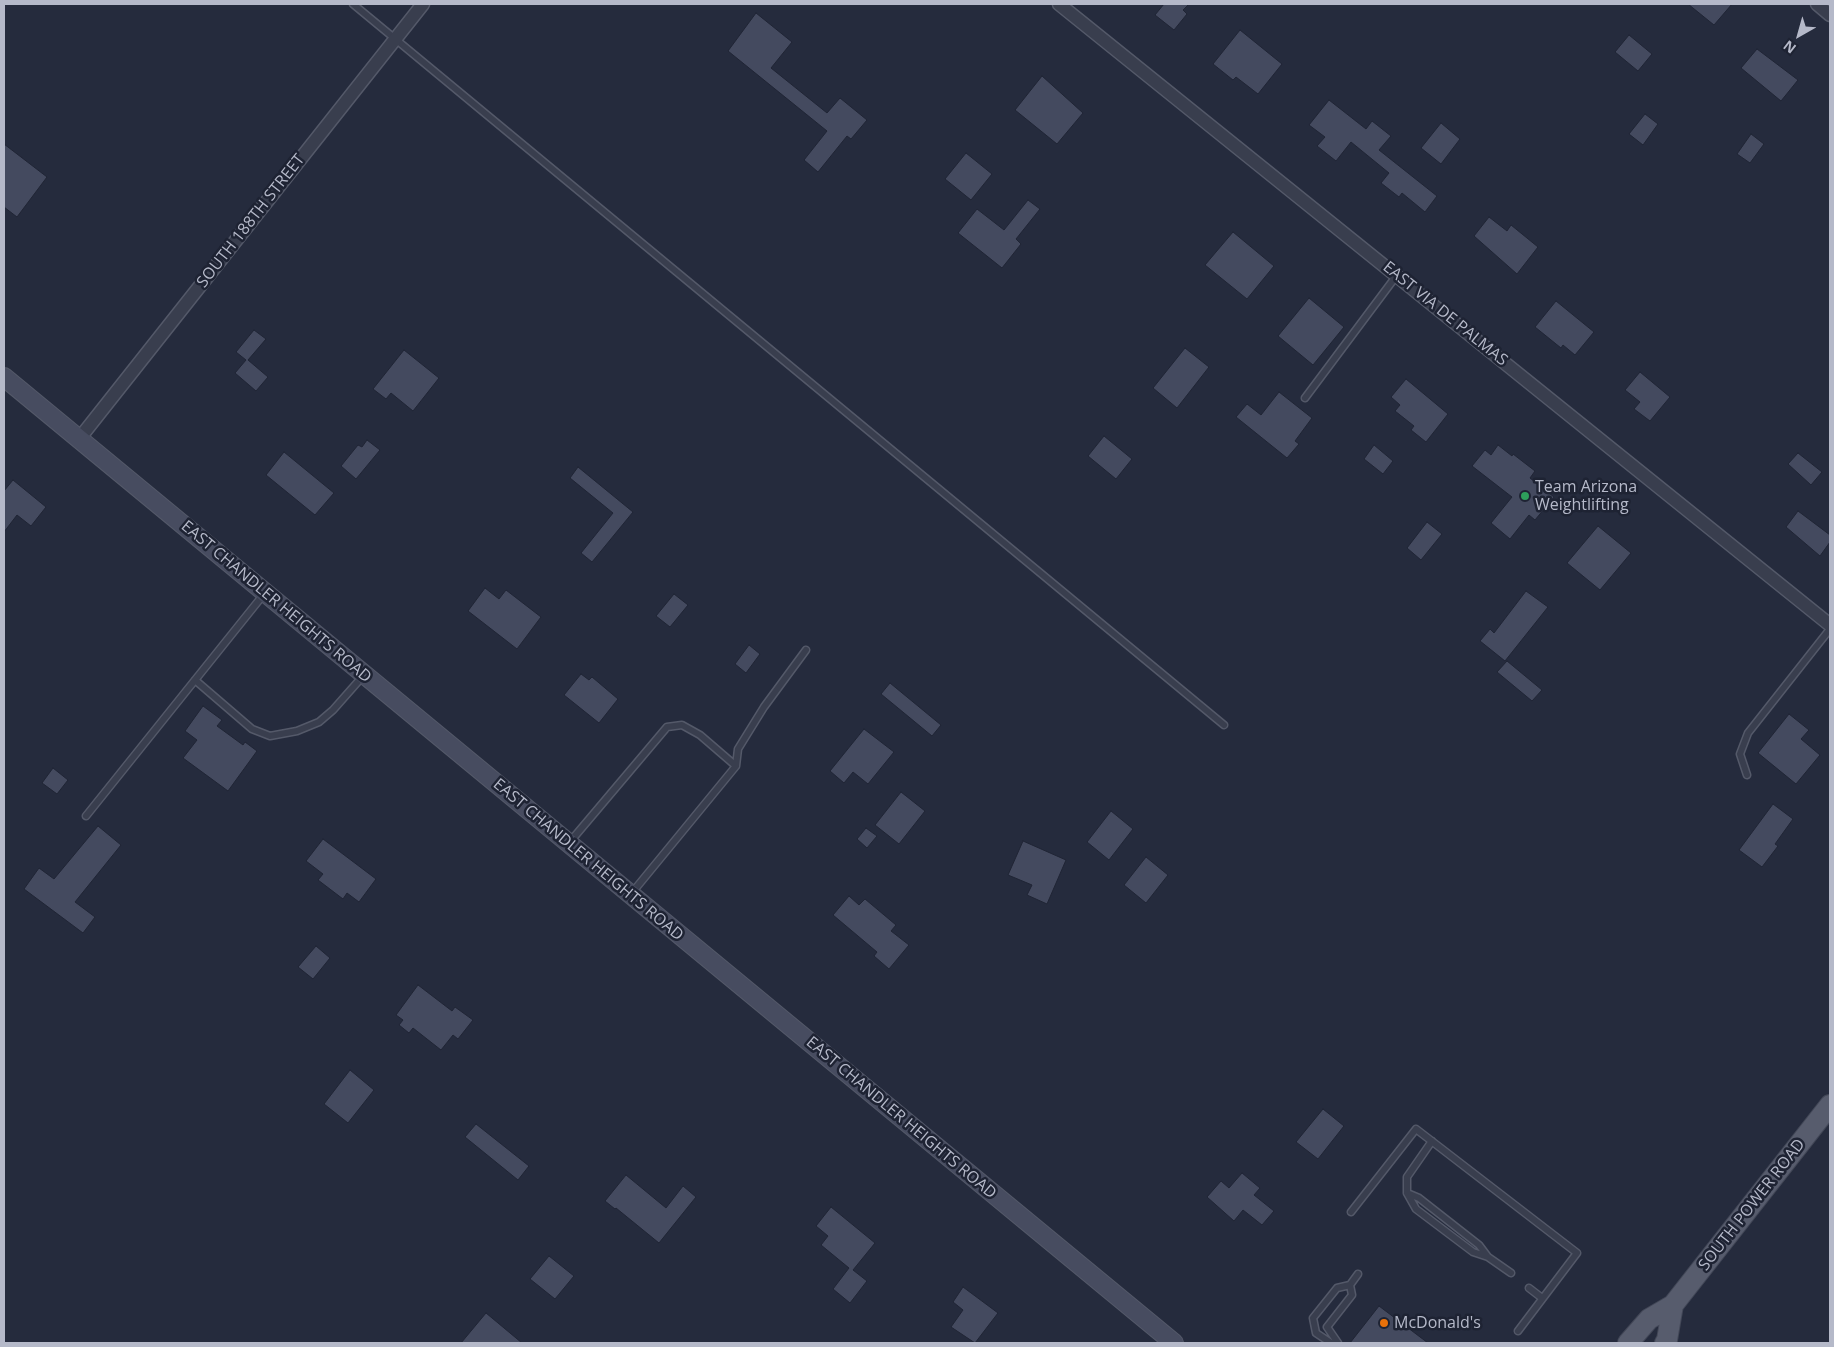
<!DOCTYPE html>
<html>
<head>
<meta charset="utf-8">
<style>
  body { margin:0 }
  #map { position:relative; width:1834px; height:1347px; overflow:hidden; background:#252b3d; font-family:"Open Sans",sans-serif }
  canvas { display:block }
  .frame { position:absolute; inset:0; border:5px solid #b5b9c9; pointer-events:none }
  .north { position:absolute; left:1774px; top:10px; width:50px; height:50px; -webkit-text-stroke:4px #1e2333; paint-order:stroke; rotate:218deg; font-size:14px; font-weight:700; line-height:20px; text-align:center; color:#b5b9c9 }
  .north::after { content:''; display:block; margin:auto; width:18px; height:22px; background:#b5b9c9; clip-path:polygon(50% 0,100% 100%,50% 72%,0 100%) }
</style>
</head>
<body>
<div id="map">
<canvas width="1834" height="1347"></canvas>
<div class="frame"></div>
<div class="north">N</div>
</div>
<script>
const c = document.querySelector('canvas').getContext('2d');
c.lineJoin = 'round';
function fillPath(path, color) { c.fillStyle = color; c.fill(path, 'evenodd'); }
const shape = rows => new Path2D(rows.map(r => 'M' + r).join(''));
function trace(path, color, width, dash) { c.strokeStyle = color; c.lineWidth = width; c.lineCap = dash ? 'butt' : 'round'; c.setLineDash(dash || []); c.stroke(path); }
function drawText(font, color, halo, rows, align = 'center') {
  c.font = font + ' "Open Sans",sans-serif'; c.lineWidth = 5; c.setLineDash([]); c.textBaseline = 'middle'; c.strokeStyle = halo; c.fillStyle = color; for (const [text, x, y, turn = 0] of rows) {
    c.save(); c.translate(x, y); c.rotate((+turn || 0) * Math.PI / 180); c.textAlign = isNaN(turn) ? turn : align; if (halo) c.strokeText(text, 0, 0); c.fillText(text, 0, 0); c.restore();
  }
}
const building = shape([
  [1164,4,1189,4,1183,10,1187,14,1174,30,1155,15,1164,4],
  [1688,4,1732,4,1714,25,1688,4],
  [756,13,792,42,771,68,827,113,840,98,867,120,851,139,847,136,818,172,804,160,827,131,728,51,756,13],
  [1240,30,1282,64,1258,94,1236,77,1233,80,1213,64,1240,30],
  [1629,35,1652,54,1638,71,1615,52,1629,35],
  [1757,49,1798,80,1781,101,1741,68,1757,49],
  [1042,76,1083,113,1057,144,1015,110,1042,76],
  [1329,100,1366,129,1372,121,1391,136,1379,150,1437,196,1425,212,1402,193,1399,197,1381,183,1389,173,1351,142,1336,161,1317,146,1325,137,1309,125,1329,100],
  [1645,114,1658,124,1643,145,1629,134,1645,114],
  [1441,123,1460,139,1441,164,1421,148,1441,123],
  [1751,134,1764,144,1750,163,1737,154,1751,134],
  [4,144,47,177,17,217,4,207,4,144],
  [966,153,992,174,971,200,945,179,966,153],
  [1028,200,1040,209,1016,239,1021,244,1002,268,958,233,977,209,1004,230,1028,200],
  [1489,217,1507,231,1511,225,1538,247,1517,274,1474,236,1489,217],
  [1233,232,1274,266,1247,299,1205,265,1233,232],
  [1309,298,1344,327,1313,365,1278,336,1309,298],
  [1556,301,1594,332,1575,355,1563,345,1561,348,1535,327,1556,301],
  [254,330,266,339,248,360,268,377,256,391,235,373,246,360,236,352,254,330],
  [1185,348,1209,367,1177,408,1153,388,1185,348],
  [404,350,439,378,413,411,391,393,386,399,373,389,404,350],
  [1640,372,1670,397,1650,421,1634,409,1640,402,1625,390,1640,372],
  [1406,379,1448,414,1426,442,1411,430,1414,426,1395,411,1400,405,1391,397,1406,379],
  [1279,392,1312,418,1295,441,1299,444,1287,458,1236,417,1247,404,1261,415,1279,392],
  [1104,436,1132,459,1116,479,1088,456,1104,436],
  [367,440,380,450,356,479,341,466,358,445,362,447,367,440],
  [1374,445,1393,461,1383,474,1364,459,1374,445],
  [1498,445,1512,456,1513,454,1535,471,1530,478,1554,497,1535,520,1529,515,1510,539,1491,523,1512,497,1472,466,1485,450,1491,455,1498,445],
  [284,452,334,493,315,515,266,475,284,452],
  [1798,453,1822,472,1811,485,1788,464,1798,453],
  [578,467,633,512,592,562,581,553,613,513,570,478,578,467],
  [13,480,46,507,31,526,17,515,4,532,4,491,13,480],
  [1798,511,1830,535,1830,542,1820,556,1786,527,1798,511],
  [1427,522,1442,534,1421,560,1407,548,1427,522],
  [1598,526,1631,553,1600,590,1567,563,1598,526],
  [485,588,499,599,506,590,541,617,517,649,468,611,485,588],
  [1526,591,1548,607,1505,661,1480,641,1490,629,1494,633,1526,591],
  [674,594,688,605,670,627,656,616,674,594],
  [749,645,760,654,746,673,735,664,749,645],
  [1507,661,1542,690,1532,701,1497,672,1507,661],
  [581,674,589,680,592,677,618,699,599,723,564,695,581,674],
  [890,683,941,725,932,736,881,694,890,683],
  [203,706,222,720,217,726,243,745,245,742,257,751,228,791,183,758,197,740,185,731,203,706],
  [1789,714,1809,730,1801,739,1820,755,1796,784,1758,753,1789,714],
  [864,729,894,752,868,784,853,772,844,783,830,771,864,729],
  [53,768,68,780,57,794,42,783,53,768],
  [901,792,925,811,899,844,875,825,901,792],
  [1773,804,1793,819,1775,844,1778,846,1762,867,1739,850,1773,804],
  [1111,811,1133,829,1109,860,1087,842,1111,811],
  [98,826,121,845,75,902,95,917,83,933,24,889,39,868,54,879,98,826],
  [866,828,877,836,867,848,857,839,866,828],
  [323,839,376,879,359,902,347,893,343,899,318,880,323,874,306,861,323,839],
  [1023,841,1066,860,1047,904,1027,895,1032,885,1008,875,1023,841],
  [1146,857,1168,875,1146,903,1124,885,1146,857],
  [849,896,859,905,865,899,896,925,891,931,909,945,889,969,874,956,877,952,833,915,849,896],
  [316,946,330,958,313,979,298,967,316,946],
  [418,985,452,1011,455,1007,473,1020,458,1039,453,1035,441,1050,413,1028,409,1033,399,1025,403,1020,396,1015,418,985],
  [350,1070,374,1090,348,1123,324,1104,350,1070],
  [1323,1109,1344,1126,1318,1159,1296,1142,1323,1109],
  [476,1124,529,1166,518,1180,465,1137,476,1124],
  [1242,1173,1260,1188,1254,1195,1274,1211,1262,1225,1243,1210,1234,1221,1207,1197,1221,1181,1229,1188,1242,1173],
  [626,1175,666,1208,683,1186,696,1197,659,1243,616,1208,615,1209,605,1201,626,1175],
  [831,1207,875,1243,853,1270,867,1281,850,1303,833,1289,849,1268,821,1245,828,1236,816,1226,831,1207],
  [549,1256,574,1276,555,1299,530,1279,549,1256],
  [963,1287,998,1313,975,1343,951,1327,963,1310,953,1302,963,1287],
  [1379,1306,1428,1343,1350,1343,1379,1306],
  [486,1313,522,1343,461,1343,486,1313]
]);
const lane = shape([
  [353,4,1224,725],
  [1305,398,1397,275],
  [195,680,252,729,270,736,297,731,319,722,333,710,363,676],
  [1747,775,1740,754,1748,733,1830,629],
  [86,816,264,594],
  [569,843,667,727,682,725,700,735,736,766],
  [631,894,736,766,738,749,764,707,806,650],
  [1432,1141,1407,1177,1407,1193,1416,1209,1473,1252,1488,1257,1511,1273],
  [1407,1193,1419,1198,1479,1245,1488,1257],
  [1351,1212,1416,1129,1577,1253,1518,1331],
  [1529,1288,1542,1298],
  [1331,1343,1316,1333,1313,1318,1337,1288,1350,1285,1358,1274],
  [1338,1343,1327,1327,1352,1295,1350,1285]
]);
const street = shape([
  [1059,4,1830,625],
  [1817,4,1830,15],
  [79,439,423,4]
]);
const secondary = shape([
  [4,377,1174,1343]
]);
const primary = shape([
  [1628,1343,1649,1319,1673,1305,1830,1105],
  [1665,1343,1667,1340,1673,1305]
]);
const markers = [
  [1525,496,5,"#2e9e5b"],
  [1384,1323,5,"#e8710a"]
];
const streetNames = [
  ["SOUTH 188TH STREET",251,221,-52],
  ["EAST VIA DE PALMAS",1445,314,39],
  ["EAST CHANDLER HEIGHTS ROAD",276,602,40],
  ["EAST CHANDLER HEIGHTS ROAD",588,860,40],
  ["EAST CHANDLER HEIGHTS ROAD",901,1118,40],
  ["SOUTH POWER ROAD",1752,1205,-52]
];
const poiNames = [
  ["Team Arizona",1535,487],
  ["Weightlifting",1535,505],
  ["McDonald's",1394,1323]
];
fillPath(building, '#444a5f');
trace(building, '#202535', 1);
trace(lane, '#545969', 9);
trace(street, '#545969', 15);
trace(secondary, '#545969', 20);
trace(primary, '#424757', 22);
trace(lane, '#393e4e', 6);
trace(street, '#393e4e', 12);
trace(secondary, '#474c60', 18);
trace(primary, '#575c6d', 20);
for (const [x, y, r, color] of markers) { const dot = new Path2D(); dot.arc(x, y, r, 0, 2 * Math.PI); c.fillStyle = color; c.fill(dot); trace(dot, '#1e2333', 2); }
drawText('16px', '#b5b9c9', '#1e2333', streetNames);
drawText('16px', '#b5b9c9', '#1e2333', poiNames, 'left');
</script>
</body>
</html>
